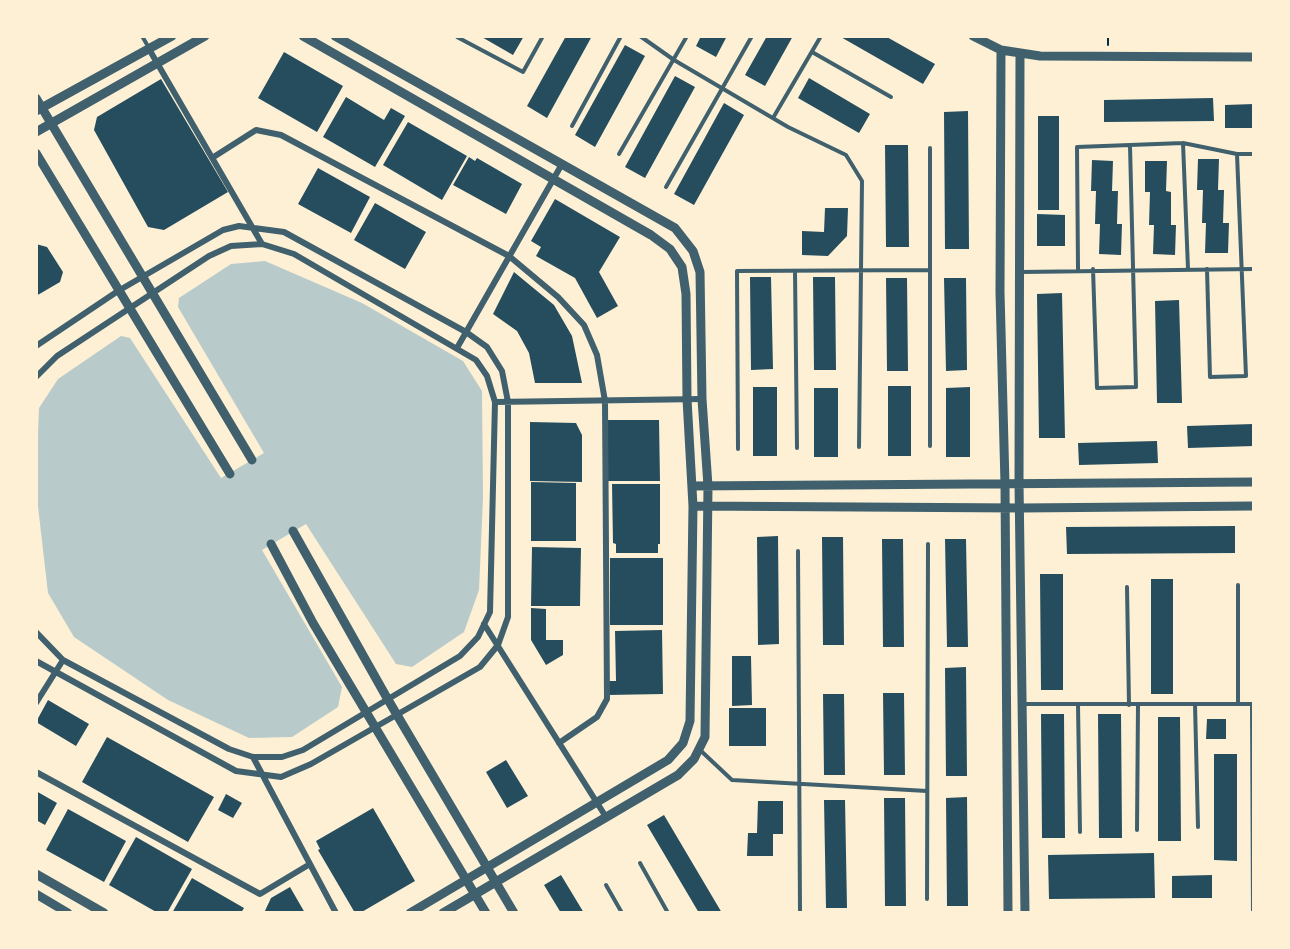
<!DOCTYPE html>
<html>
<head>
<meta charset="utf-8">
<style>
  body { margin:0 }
  #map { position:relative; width:1290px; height:949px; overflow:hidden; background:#fdf0d5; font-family:"Archivo Narrow",sans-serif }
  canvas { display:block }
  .frame { position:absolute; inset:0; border:38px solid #fdf0d5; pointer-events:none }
</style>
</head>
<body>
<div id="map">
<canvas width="1290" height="949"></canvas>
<div class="frame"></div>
</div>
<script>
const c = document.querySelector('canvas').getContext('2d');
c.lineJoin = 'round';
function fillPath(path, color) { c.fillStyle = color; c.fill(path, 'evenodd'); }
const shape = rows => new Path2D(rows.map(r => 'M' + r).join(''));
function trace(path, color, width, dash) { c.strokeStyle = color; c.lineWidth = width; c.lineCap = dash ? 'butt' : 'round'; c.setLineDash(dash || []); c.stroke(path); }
const green = shape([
  [265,261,362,303,463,361,482,391,483,498,479,590,464,632,412,667,396,664,306,524,262,550,342,687,338,707,292,737,249,738,168,700,74,637,48,593,36,489,39,408,58,379,121,336,130,338,221,478,264,453,178,307,179,298,231,264]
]);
const building = shape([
  [480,36,524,36,513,55],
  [566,36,592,36,547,118,527,106],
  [701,36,727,36,716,57,696,46],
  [767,36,793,36,765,86,745,75],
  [839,36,885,36,935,64,923,84],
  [625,45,645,56,595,147,575,135],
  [284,52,343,86,317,132,258,98],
  [675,76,695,87,645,178,625,167],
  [809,78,870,114,859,133,798,98],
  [161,79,228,192,164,230,148,227,94,130,97,117],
  [346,97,384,120,391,108,405,116,375,167,323,137],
  [1213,98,1214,121,1104,122,1104,100],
  [724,103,744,115,694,205,674,194],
  [1254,104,1254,128,1225,128,1225,105],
  [968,111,969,249,945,249,944,112],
  [1038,116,1059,116,1059,210,1038,210],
  [408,122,467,156,442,200,383,165],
  [885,145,908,145,909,247,886,247],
  [469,157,475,161,477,158,522,184,506,214,453,185],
  [1198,159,1219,159,1218,190,1224,190,1223,223,1229,223,1228,253,1205,253,1206,223,1202,223,1203,190,1197,190],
  [1092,160,1113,161,1112,191,1118,191,1117,224,1122,224,1121,255,1099,254,1100,224,1095,224,1096,191,1091,191],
  [1145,161,1167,161,1166,191,1171,192,1171,225,1176,225,1175,255,1153,254,1154,225,1149,225,1150,192,1145,192],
  [318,168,370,197,351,233,298,204],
  [555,199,620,237,599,272,618,306,597,318,575,278,536,256,541,247,531,241],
  [375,203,426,232,405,269,354,240],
  [825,208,848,208,847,236,828,256,802,255,802,231,824,232],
  [1037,214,1065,215,1065,246,1037,246],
  [36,244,47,247,63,272,60,282,36,296],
  [514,272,554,305,572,336,582,383,535,383,529,353,517,331,493,314],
  [750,277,771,277,773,369,751,370],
  [813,277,835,277,836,370,814,370],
  [886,278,907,278,908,371,887,371],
  [944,278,966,278,967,370,946,371],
  [1062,293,1065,438,1039,438,1037,294],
  [1179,300,1182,403,1157,403,1155,301],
  [888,386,911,386,911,456,888,456],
  [753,387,777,387,777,456,753,456],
  [970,387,970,457,946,457,946,388],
  [814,388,838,388,838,457,814,457],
  [608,420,659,420,660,481,608,481],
  [530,422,576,423,582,435,582,482,530,481],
  [1254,424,1254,446,1188,448,1187,426],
  [1157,441,1158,463,1079,465,1078,443],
  [531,482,576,483,576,541,531,541],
  [612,484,660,484,660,544,658,544,658,553,616,553,616,544,613,543],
  [1235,526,1235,553,1067,554,1066,527],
  [778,536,779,644,758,645,757,537],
  [822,537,843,537,844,645,823,645],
  [882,539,903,539,904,647,883,647],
  [945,539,966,539,968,647,947,647],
  [532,547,581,548,580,606,531,606],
  [610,558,663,558,663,625,610,625],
  [1040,574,1063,574,1063,690,1041,690],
  [1151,579,1173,579,1173,694,1151,694],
  [531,608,546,609,546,640,563,640,563,655,546,665,531,640],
  [662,630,663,694,608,695,608,681,616,681,615,631],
  [732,656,751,656,752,705,732,706],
  [966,667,967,776,946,776,945,668],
  [883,693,904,693,905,775,884,775],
  [823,694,844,694,845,775,824,775],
  [48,700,89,724,76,746,36,722],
  [729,708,766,708,766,746,729,746],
  [1041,714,1064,714,1065,838,1042,838],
  [1098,714,1121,714,1122,838,1099,838],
  [1158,717,1180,717,1181,841,1158,841],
  [1207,719,1226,719,1226,739,1206,739],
  [107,737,214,797,188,842,82,782],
  [1214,754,1237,754,1237,861,1214,860],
  [506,760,528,796,507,808,486,772],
  [36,791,57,803,45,825,36,820],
  [226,794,242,803,233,818,218,810],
  [967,797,968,906,947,906,946,798],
  [884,798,905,798,906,906,885,906],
  [824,800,845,800,847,908,826,908],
  [758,801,783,801,783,834,773,834,773,856,747,856,748,833,757,833],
  [373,808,415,881,360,913,355,913,318,850,320,849,316,841],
  [68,809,126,841,104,882,46,850],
  [664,815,722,913,699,913,647,825],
  [136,837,192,869,167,913,158,913,109,885],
  [1154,853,1155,898,1049,899,1048,855],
  [561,875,584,913,561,913,544,885],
  [1212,875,1212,898,1172,898,1172,876],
  [192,878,244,908,241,913,172,913],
  [290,887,305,913,264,913,271,898]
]);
const path = shape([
  [1108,36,1108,45]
]);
const service = shape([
  [142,36,149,48],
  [640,36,674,60,788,127,846,155,862,181,859,447],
  [457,37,523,72,543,36],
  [812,52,891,97],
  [773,118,821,36],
  [572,126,621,36],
  [1183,143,1188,269],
  [619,154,687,36],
  [666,187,752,36],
  [1078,269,1077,147,1183,143,1237,154,1254,154],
  [1093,269,1097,388,1136,387,1130,146],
  [1207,269,1210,377,1246,376,1237,154],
  [795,271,797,448],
  [1021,272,1254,269],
  [930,446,930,148],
  [738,449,737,271,930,270],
  [798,551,800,913],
  [1127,587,1129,705],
  [1024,704,1254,704],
  [1195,704,1198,827],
  [1238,704,1238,585],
  [1252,704,1253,913],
  [1078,705,1080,832],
  [700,750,732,780,927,791],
  [1137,830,1138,705],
  [640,863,668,913],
  [606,885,622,913],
  [927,899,928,544]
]);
const minor = shape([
  [149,49,262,244],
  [212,158,256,130,281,135,509,256,558,297,584,325,597,355,605,401,607,699,597,717,559,743],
  [36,346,118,291,223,230,239,226,284,232,466,332,487,347,502,371,508,402,508,617,498,645,480,667,311,764,281,777,236,771,36,661],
  [457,348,562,164],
  [36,377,57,356,209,256,231,246,262,244,294,254,476,360,487,376,495,402,490,612,478,637,460,656,303,750,282,757,253,757,229,749,63,660,36,632],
  [495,402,702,399],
  [484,624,606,817],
  [36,703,63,660],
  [253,757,336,913],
  [36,772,260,894,310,864]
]);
const tertiary = shape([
  [303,36,651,235,670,249,682,267,686,294,687,399,693,506,690,721,683,743,668,760,410,913],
  [335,36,675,228,693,251,700,272,702,399,708,486,705,737,694,759,678,775,443,913],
  [973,36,1001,50,1040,56,1254,57],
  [1001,50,1000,292,1005,484,1008,913],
  [1020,54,1019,483,1025,913],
  [36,98,252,460],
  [36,111,172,36],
  [36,132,205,36],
  [36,153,230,474],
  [692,486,1254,482],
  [693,506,1021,508,1254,506],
  [293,531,387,698,514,913],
  [271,544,313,623,486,913],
  [36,874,104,913],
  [36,894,68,913]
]);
fillPath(green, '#b9caca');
fillPath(building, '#264d5e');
trace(path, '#003049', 2);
trace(service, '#3f606c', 4);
trace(minor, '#3f606c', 6);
trace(tertiary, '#3f606c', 9);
</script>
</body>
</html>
